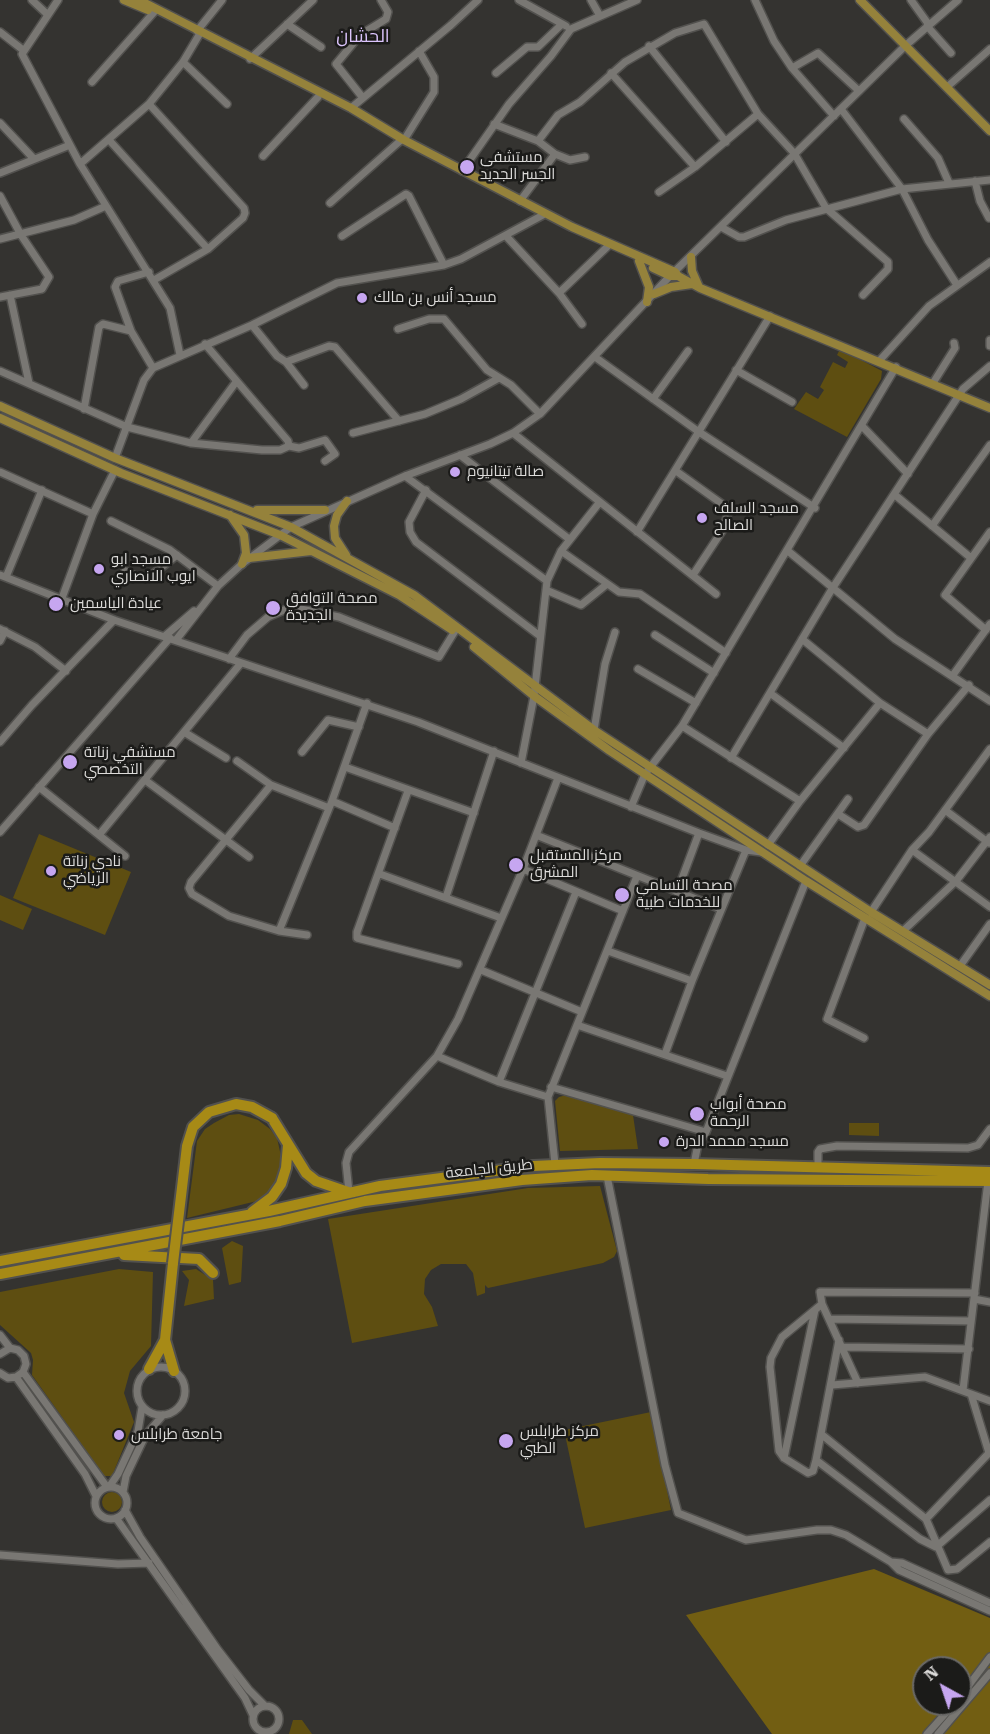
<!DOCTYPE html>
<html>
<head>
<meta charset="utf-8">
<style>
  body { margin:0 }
  #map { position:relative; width:990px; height:1734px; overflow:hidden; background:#343330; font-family:"Roboto Serif",serif }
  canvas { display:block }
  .north { position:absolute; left:912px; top:1656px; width:60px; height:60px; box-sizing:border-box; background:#1b1b19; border:2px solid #696866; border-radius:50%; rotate:320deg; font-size:16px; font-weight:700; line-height:24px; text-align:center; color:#dddcda }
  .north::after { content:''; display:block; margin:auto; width:21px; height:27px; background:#c6a6f0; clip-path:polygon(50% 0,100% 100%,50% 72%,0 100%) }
</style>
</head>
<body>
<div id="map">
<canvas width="990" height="1734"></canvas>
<div class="north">N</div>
</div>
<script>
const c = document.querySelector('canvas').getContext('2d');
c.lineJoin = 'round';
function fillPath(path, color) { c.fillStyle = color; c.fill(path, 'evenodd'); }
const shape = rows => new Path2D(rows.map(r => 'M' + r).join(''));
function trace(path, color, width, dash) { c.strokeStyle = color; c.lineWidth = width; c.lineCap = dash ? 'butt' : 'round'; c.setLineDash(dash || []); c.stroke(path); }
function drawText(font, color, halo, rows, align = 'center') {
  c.font = font + ' "Roboto Serif",Cairo,serif'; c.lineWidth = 5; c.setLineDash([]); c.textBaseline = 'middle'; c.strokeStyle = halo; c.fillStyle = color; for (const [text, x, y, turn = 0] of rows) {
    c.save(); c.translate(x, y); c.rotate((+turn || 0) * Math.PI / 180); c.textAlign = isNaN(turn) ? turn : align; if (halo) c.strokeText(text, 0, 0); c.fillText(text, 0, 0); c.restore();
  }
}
const green = shape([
  [840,349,882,371,881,379,847,437,794,409,806,392,818,399,824,390,820,387,833,362,845,368,848,362,837,355],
  [39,834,131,872,105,935,13,898],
  [0,895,32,909,23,930,0,920],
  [566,1095,633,1115,638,1149,560,1151,555,1101,559,1097],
  [239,1114,258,1120,270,1129,277,1138,283,1165,280,1181,270,1193,257,1201,187,1218,197,1141,205,1129,214,1123,229,1115],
  [849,1123,879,1123,879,1136,849,1135],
  [600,1186,617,1251,614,1257,603,1263,488,1288,485,1285,485,1293,477,1296,473,1273,466,1264,441,1264,431,1270,425,1279,424,1294,432,1307,438,1326,352,1343,328,1219,528,1188],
  [232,1241,243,1246,241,1282,229,1285,222,1248],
  [119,1269,153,1272,151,1346,130,1371,124,1393,134,1422,112,1476,104,1476,32,1375,33,1360,31,1353,0,1325,0,1292],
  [196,1269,213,1280,214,1299,184,1306,189,1280,182,1271],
  [651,1412,671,1510,585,1528,564,1430],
  '102 1502a10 10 0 1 1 20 0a10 10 0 1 1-20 0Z',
  [293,1720,302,1720,312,1734,289,1734]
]);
const forest = shape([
  [874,1569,990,1618,990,1734,772,1734,686,1615],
  [924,1668,960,1668,960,1704,924,1704]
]);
const minor = shape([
  [32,0,48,15],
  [58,0,22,54,80,164,149,104,183,62,199,35],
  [519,0,566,26],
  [591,0,600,16],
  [755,0,774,41,792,68,834,116],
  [911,0,929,25],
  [287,24,321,47],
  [927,26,951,53],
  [197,31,222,0],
  [0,32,23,50],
  [649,46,726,142],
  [250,59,313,0],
  [183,62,227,104],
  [792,68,818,53,859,91],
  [496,73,527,47,538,47,562,24],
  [611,73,695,167],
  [92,82,156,10],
  [947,87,990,49],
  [363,98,336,64,360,35,386,19,388,12,381,0],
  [149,104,244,208,245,213,243,218,208,249,154,280],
  [351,108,451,25,478,0],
  [841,109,902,189,928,240,957,285],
  [758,114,794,153,826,208,888,262,888,269,863,295],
  [904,119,938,158,949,183],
  [0,123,34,159],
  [494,124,538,141,555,154],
  [404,140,434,92,434,77,419,51],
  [110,141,208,249],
  [538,141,558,115,580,102,625,62,675,33,704,24,758,114,695,167,659,192],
  [263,156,318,97],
  [80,164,170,308,180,355],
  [462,171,509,104,551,56,571,29,637,0],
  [0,173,70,145],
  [975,181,980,201,989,218],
  [0,196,21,235,49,277,42,289,0,297],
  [520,201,555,154,570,160,585,157],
  [330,203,400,141],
  [721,227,739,237,744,237,786,220,902,189,990,180],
  [342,236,406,194,409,196,444,265],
  [506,236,559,293,607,247],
  [0,239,74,220,106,206],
  [149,272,118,281,115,287,131,331,153,368],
  [559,293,582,324],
  [10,295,29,383],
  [252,325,277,356,286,362,329,346,335,347,399,421],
  [398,329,429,319,444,319,487,370,511,385,540,414],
  [990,340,990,346],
  [595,357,699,432,815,508],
  [880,360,929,306,990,262],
  [286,362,304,385],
  [736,370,792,402],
  [0,371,127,427,191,443,236,382],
  [933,383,955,348,954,343],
  [653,399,688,351],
  [84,409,99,327,103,324,131,331],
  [862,426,908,474],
  [353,433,425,414,461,399,499,378],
  [513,433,716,594],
  [191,443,262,450,280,450,289,446,288,441,205,344],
  [289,446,299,448,325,440,335,454,325,461],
  [460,455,569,539],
  [115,458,144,380,153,368,252,325,337,283,444,265,461,259,543,215],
  [676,471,729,509,724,528,693,575],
  [0,472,93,514],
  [405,476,547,581],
  [426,490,409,522,410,532,416,542,540,636],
  [895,495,971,558],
  [111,521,170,550,218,586],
  [932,526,990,445],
  [637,532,770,316],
  [561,551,619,592,640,594,726,653],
  [788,551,895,639,990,701],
  [125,571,139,578,148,578,177,555],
  [0,575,114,620,418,722,699,833,746,850,761,852],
  [6,577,42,490],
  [546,590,581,605,607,584],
  [62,598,93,514,115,470],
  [0,629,35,647,66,671],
  [986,630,945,595,990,532],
  [655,635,714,673],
  [165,636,194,611],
  [176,640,218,586,242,564,291,527,405,476,490,444,513,433,540,414,670,276,905,46,958,0],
  [0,641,5,631],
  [229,659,247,635,268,617,291,607,339,617,439,657,455,631],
  [638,669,696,703],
  [953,675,990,624],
  [770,693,844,748],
  [880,703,928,734],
  [682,726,800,801,768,845],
  [594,730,605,664,615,632],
  [184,732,226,758],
  [0,742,32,705,114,620],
  [302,752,328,720,359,727],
  [731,758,832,589,963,389,990,366],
  [237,761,271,785],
  [521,763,534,696,547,581,561,551,599,503],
  [345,767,474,813],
  [145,780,249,857],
  [39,787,125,856],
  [408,791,357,932,357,938,458,964],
  [332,801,395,828],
  [800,801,880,703,802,639],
  [631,807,645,774,682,726,896,367],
  [945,810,989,843],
  [838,814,858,827,864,825,928,734,969,685],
  [0,832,170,638],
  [99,835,241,663],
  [536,835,721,909],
  [912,850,990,907],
  [800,866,848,799],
  [523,869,623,911],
  [380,874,501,918],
  [677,892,699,833],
  [446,897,494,751],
  [871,912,912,850,929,832,990,749],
  [279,931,332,801,367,703],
  [903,931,956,881,990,837],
  [307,935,279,931,229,916,192,894,189,888,191,882,271,785,329,808],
  [608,951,692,981],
  [960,966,990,924],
  [481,970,582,1012],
  [577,1025,727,1076],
  [864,1038,827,1019,865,918],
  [665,1054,692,981,746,850],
  [437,1056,499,1082,548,1097],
  [499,1082,576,892],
  [551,1087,706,1132],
  [555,1164,548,1097,637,876],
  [694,1164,698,1144,706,1132,806,881],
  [818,1168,818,1152,820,1149,837,1146,968,1148,978,1145,990,1129],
  [607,1176,665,1465,678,1513,746,1540,817,1530,831,1530,846,1535,891,1562,899,1570,990,1611],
  [349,1192,346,1163,349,1152,437,1056,458,1019,523,869,558,778],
  [974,1299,990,1302],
  [822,1304,782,1337,771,1358,770,1367,779,1451,784,1458,808,1473,813,1471,816,1460,839,1340],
  [830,1319,971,1321],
  [0,1335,10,1348],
  [843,1347,969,1349],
  [0,1354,10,1348,18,1350,24,1356,26,1364,23,1372,16,1377,8,1378,0,1373],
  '137 1391a24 24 0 1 1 48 0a24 24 0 1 1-48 0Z',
  [23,1372,107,1487],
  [16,1377,85,1474,96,1496],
  [858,1383,822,1304,820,1292,975,1293],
  [832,1385,925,1377,990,1401],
  [963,1390,988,1181],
  [971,1394,989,1453],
  [821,1434,926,1519,948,1570,957,1569,990,1542],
  [784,1458,815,1310],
  [816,1460,920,1539,936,1547,990,1500],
  '95 1503a16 16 0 1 1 32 0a16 16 0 1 1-32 0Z',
  [109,1487,118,1474,138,1431,142,1407],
  [123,1492,126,1476,145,1436,163,1415],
  [125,1510,140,1537,218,1650,249,1690,265,1706],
  [116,1518,245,1698,253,1715],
  [926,1519,990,1452],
  [0,1555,118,1564,149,1563],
  [891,1562,902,1563,990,1603],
  [960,1697,990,1657],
  '253 1719a13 13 0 1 1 26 0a13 13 0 1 1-26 0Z',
  [927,1734,954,1704],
  [938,1734,990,1673]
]);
const major = shape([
  [124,0,148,10],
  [139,0,351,108,404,140,572,227,675,272,678,276,700,288,990,408],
  [860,0,990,131],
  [691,257,692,271,699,287],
  [639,261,649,287,647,302],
  [653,268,670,276,678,276],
  [654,294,671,287,692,284],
  [0,406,115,458,291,527,414,595,594,730,871,912,990,985],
  [0,418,121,473,280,535,399,595,452,630],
  [257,510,325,510],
  [230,515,244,535,246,553,242,564],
  [346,555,335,538,334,526,337,515,347,501],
  [249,558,311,551],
  [474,647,534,696,610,751,806,881,990,996]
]);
const highway = shape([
  [272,1118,306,1173,316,1181,348,1192],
  [252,1212,272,1197,281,1184,286,1168,288,1145],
  [124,1255,199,1259,213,1273],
  [0,1261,269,1211,380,1186,533,1166,600,1163,694,1164,990,1172],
  [0,1274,280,1221,365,1201,522,1180,592,1175,708,1179,990,1181],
  [165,1340,174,1371],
  [149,1369,165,1340,173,1263]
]);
const highwayBridge = shape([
  [173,1263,187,1146,193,1127,209,1112,236,1104,252,1107,272,1118]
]);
const markers = [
  [467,167,8,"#c6a6f0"],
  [362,298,6,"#c6a6f0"],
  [455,472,6,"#c6a6f0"],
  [702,518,6,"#c6a6f0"],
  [99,569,6,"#c6a6f0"],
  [56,604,8,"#c6a6f0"],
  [273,608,8,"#c6a6f0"],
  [70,762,8,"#c6a6f0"],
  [516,865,8,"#c6a6f0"],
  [51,871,6,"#c6a6f0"],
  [622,895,8,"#c6a6f0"],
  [697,1114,8,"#c6a6f0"],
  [664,1142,6,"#c6a6f0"],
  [119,1435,6,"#c6a6f0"],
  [506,1441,8,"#c6a6f0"]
];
const poiNames = [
  ["مستشفى",480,158],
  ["الجسر الجديد",480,175],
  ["مسجد أنس بن مالك",374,298],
  ["صالة تيتانيوم",467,472],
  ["مسجد السلف",714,509],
  ["الصالح",714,526],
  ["مسجد ابو",111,560],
  ["ايوب الانصاري",111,577],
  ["مصحة التوافق",286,599],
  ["الجديدة",286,616],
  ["عيادة الياسمين",70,604],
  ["مستشفي زناتة",84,753],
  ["التخصصي",84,770],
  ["مركز المستقبل",530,856],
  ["المشرق",530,873],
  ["نادي زناتة",63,862],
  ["الرياضي",63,879],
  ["مصحة التسامي",636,886],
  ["للخدمات طبية",636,903],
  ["مصحة أبواب",710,1105],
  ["الرحمة",710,1122],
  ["مسجد محمد الدرة",676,1142],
  ["مركز طرابلس",520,1432],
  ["الطبي",520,1449],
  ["جامعة طرابلس",131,1435]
];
const streetNames = [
  ["طريق الجامعة",489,1169,-6]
];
const quarterNames = [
  ["الحشان",363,37]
];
fillPath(green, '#5e4e11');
fillPath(forest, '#725e12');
trace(minor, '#52514e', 10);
trace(major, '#52514e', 11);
trace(highway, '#52514e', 14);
trace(minor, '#797773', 7);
trace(major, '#95823b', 8);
trace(highway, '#a78a16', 10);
trace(highwayBridge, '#52514e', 14, []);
trace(highwayBridge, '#a78a16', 10);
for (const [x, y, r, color] of markers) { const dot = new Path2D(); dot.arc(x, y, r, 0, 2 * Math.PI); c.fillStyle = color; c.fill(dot); trace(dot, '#1b1b19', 2); }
drawText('15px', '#dddcda', '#1b1b19', poiNames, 'left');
drawText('15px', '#dddcda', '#1b1b19', streetNames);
drawText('18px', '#dbc4fc', '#1b1b19', quarterNames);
</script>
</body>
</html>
